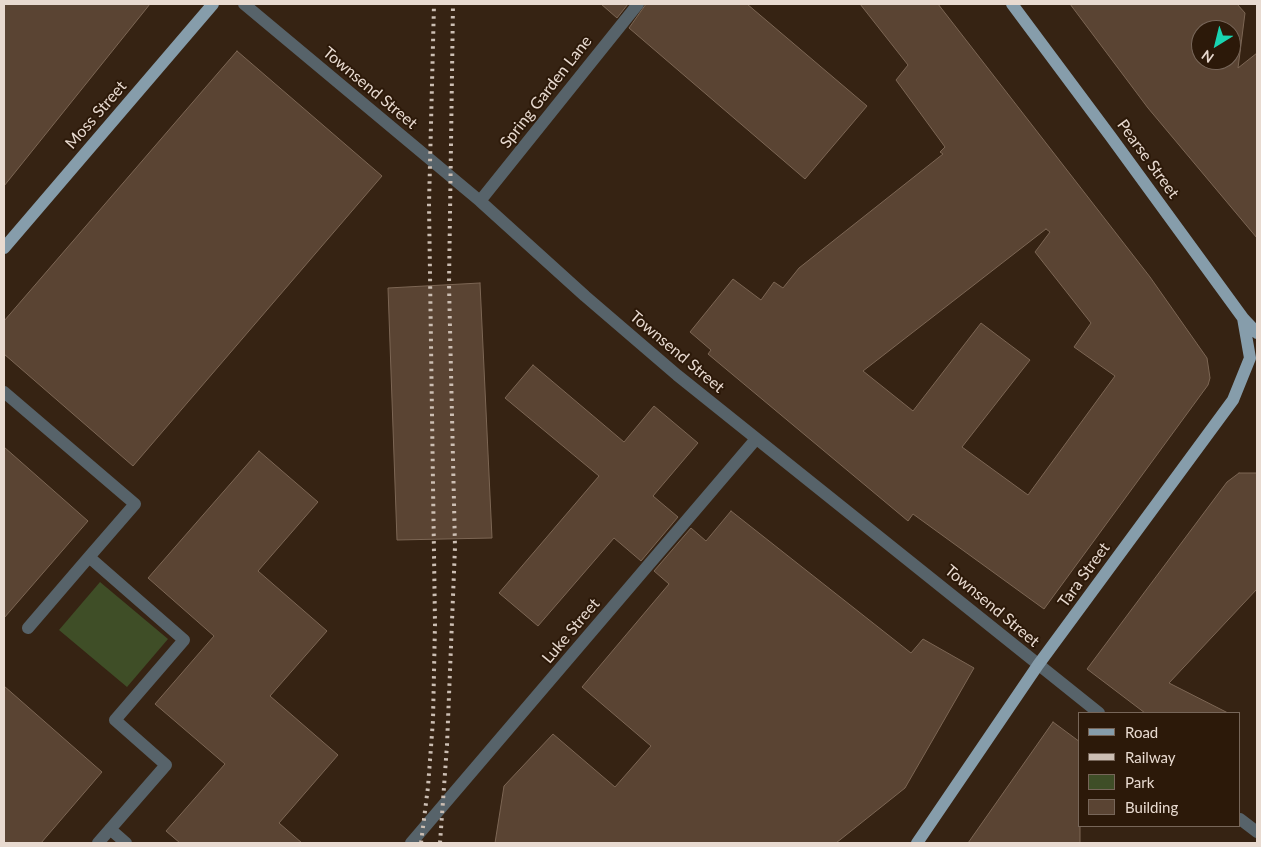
<!DOCTYPE html>
<html>
<head>
<meta charset="utf-8">
<style>
  body { margin:0 }
  #map { position:relative; width:1261px; height:847px; overflow:hidden; background:#362313; font-family:Lato,sans-serif }
  canvas { display:block }
  .frame { position:absolute; inset:0; border:5px solid #e8dad0; pointer-events:none }
  .legend { position:absolute; left:1078px; top:712px; width:162px; height:115px; box-sizing:border-box; background:#2c1909; border:1px solid #776659; margin:0; padding:6px 9px; list-style:none; font-size:15px; color:#e8dad0 }
  .legend li { display:flex; align-items:center; gap:10px; height:25px }
  .legend b { width:25px; border:1px solid #776659 }
  .north { position:absolute; left:1191px; top:20px; width:50px; height:50px; box-sizing:border-box; background:#2c1909; border:1px solid #776659; border-radius:50%; rotate:216deg; font-size:14px; font-weight:700; line-height:20px; text-align:center; color:#e8dad0 }
  .north::after { content:''; display:block; margin:auto; width:18px; height:22px; background:#19d5b2; clip-path:polygon(50% 0,100% 100%,50% 72%,0 100%) }
</style>
</head>
<body>
<div id="map">
<canvas width="1261" height="847"></canvas>
<div class="frame"></div>
<ul class="legend">
<li><b style="height:6px;background:#869dab"></b>Road</li>
<li><b style="height:6px;background:#ccbeb3"></b>Railway</li>
<li><b style="height:14px;background:#3f4e27"></b>Park</li>
<li><b style="height:14px;background:#5a4433"></b>Building</li>
</ul>
<div class="north">N</div>
</div>
<script>
const c = document.querySelector('canvas').getContext('2d');
c.lineJoin = 'round';
function fillPath(path, color) { c.fillStyle = color; c.fill(path, 'evenodd'); }
const shape = rows => new Path2D(rows.map(r => 'M' + r).join(''));
function trace(path, color, width, dash) { c.strokeStyle = color; c.lineWidth = width; c.lineCap = dash ? 'butt' : 'round'; c.setLineDash(dash || []); c.stroke(path); }
function drawText(font, color, halo, rows, align = 'center') {
  c.font = font + ' Lato,sans-serif'; c.lineWidth = 4; c.setLineDash([]); c.textBaseline = 'middle'; c.strokeStyle = halo; c.fillStyle = color; for (const [text, x, y, turn = 0] of rows) {
    c.save(); c.translate(x, y); c.rotate((+turn || 0) * Math.PI / 180); c.textAlign = isNaN(turn) ? turn : align; if (halo) c.strokeText(text, 0, 0); c.fillText(text, 0, 0); c.restore();
  }
}
const green = shape([
  [100,582,168,639,127,687,59,630]
]);
const building = shape([
  [4,4,150,4,4,186,4,4],
  [601,4,628,4,617,18,601,4],
  [646,4,747,4,867,106,805,179,629,28,646,4],
  [860,4,938,4,1150,277,1207,358,1210,378,1208,385,1044,609,913,514,908,521,708,354,711,350,690,332,733,279,761,300,774,282,783,288,799,268,943,154,940,152,945,147,896,80,908,65,860,4],
  [1046,229,1050,232,1035,252,1091,323,1074,347,1115,376,1028,495,962,447,1030,360,981,323,913,411,863,371,1046,229],
  [1070,4,1237,4,1245,13,1238,68,1257,53,1257,238,1148,108,1070,4],
  [1201,30,1231,30,1231,60,1201,60,1201,30],
  [237,51,382,176,133,466,4,354,4,321,237,51],
  [480,283,492,538,397,540,388,288,480,283],
  [533,365,624,442,654,406,698,443,653,496,678,517,641,561,614,538,538,626,499,593,599,476,505,398,533,365],
  [4,447,88,521,4,618,4,447],
  [259,451,318,502,258,571,327,631,270,696,338,755,279,823,302,843,180,843,166,831,225,764,155,704,214,636,148,578,259,451],
  [1239,473,1257,473,1257,589,1169,683,1228,713,1145,713,1087,669,1227,482,1239,473],
  [731,511,911,653,923,639,974,668,905,788,836,843,495,843,504,786,553,734,615,787,651,746,582,687,669,584,654,571,691,528,706,541,731,511],
  [4,686,102,772,41,843,4,843,4,686],
  [1053,722,1080,742,1080,843,968,843,1053,722]
]);
const minor = shape([
  [244,4,480,201,585,296,677,375,1099,713],
  [480,201,638,4],
  [4,392,135,504,89,557,184,640,115,720,166,765,98,843],
  [28,628,89,557],
  [1240,819,1257,832],
  [110,829,126,843],
  [411,843,756,439]
]);
const major = shape([
  [1012,4,1111,137,1243,318,1257,333],
  [4,248,213,4],
  [917,843,1038,665,1233,400,1250,358,1243,318]
]);
const rail = shape([
  [421,843,428,787,433,720,435,624,429,204,434,4],
  [440,843,447,745,455,547,449,284,453,4]
]);
const streetNames = [
  ["Townsend Street",370,88,40],
  ["Spring Garden Lane",546,92,-52],
  ["Moss Street",96,115,-49],
  ["Pearse Street",1148,159,54],
  ["Townsend Street",677,352,40],
  ["Tara Street",1084,575,-54],
  ["Townsend Street",992,606,40],
  ["Luke Street",571,631,-50]
];
fillPath(green, '#3f4e27');
fillPath(building, '#5a4433');
trace(building, '#7c6654', 1);
trace(minor, '#57636a', 12);
trace(major, '#869dab', 12);
trace(rail, '#ccbeb3', 4, [2.5, 5]);
drawText('16px', '#e8dad0', '#2c1909', streetNames);
</script>
</body>
</html>
